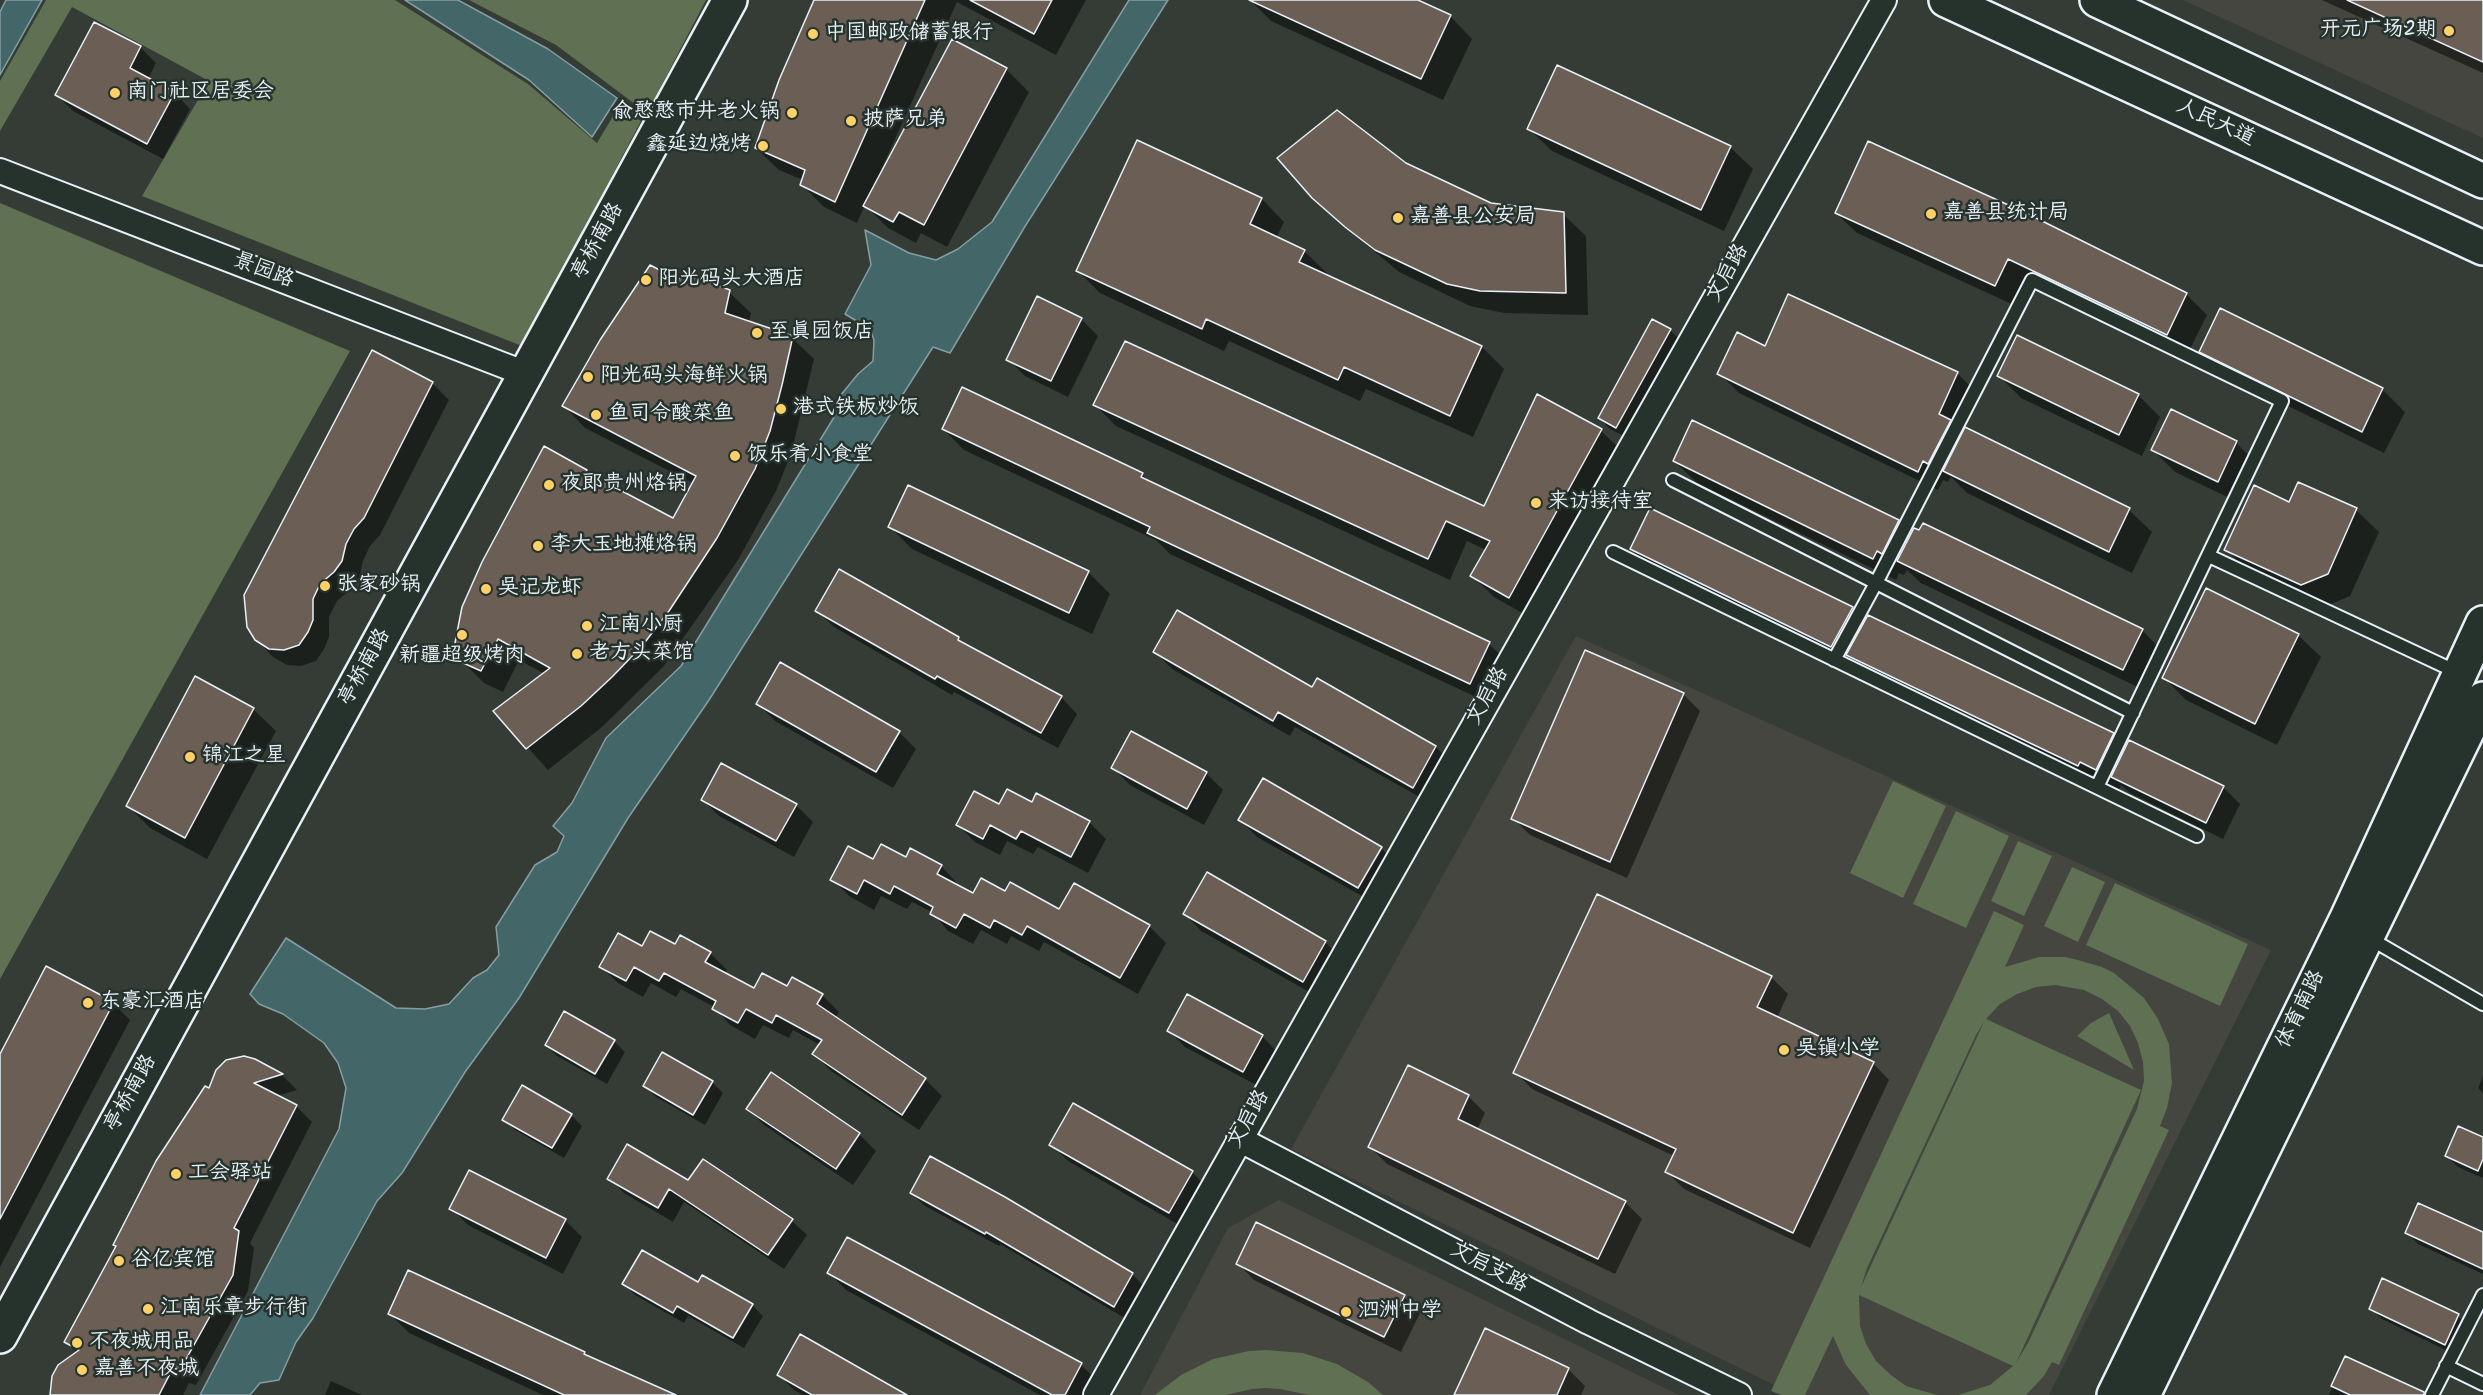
<!DOCTYPE html>
<html>
<head>
<meta charset="utf-8">
<style>
  body { margin:0 }
  canvas { display:block; background:#343c35 }
</style>
</head>
<body>
<canvas width="2483" height="1395"></canvas>
<script>
const c = document.querySelector('canvas').getContext('2d');
c.lineJoin = 'round';
function fillPath(path, color) { c.fillStyle = color; c.fill(path, 'evenodd'); }
const shape = rows => new Path2D(rows.map(r => 'M' + r).join(''));
function trace(path, color, width, dash) { c.strokeStyle = color; c.lineWidth = width; c.lineCap = dash ? 'butt' : 'round'; c.setLineDash(dash || []); c.stroke(path); }
function drawText(font, color, halo, rows, align = 'center') {
  c.font = font + ' Kalam,"LXGW WenKai TC",sans-serif'; c.lineWidth = 5; c.setLineDash([]); c.textBaseline = 'middle'; c.strokeStyle = halo; c.fillStyle = color; for (const [text, x, y, turn = 0] of rows) {
    c.save(); c.translate(x, y); c.rotate((+turn || 0) * Math.PI / 180); c.textAlign = isNaN(turn) ? turn : align; if (halo) c.strokeText(text, 0, 0); c.fillText(text, 0, 0); c.restore();
  }
}
const built = shape([
  [2183,0,2483,0,2483,138],
  [1576,636,2271,950,2049,1395,1795,1395,1291,1149],
  [1279,1200,1679,1395,1140,1395,1228,1228]
]);
const green = shape([
  [46,0,395,0,528,84,597,143,618,108,641,121,522,346,142,196,209,81,72,7,0,131,0,81],
  [469,0,706,0,647,113,556,45],
  [0,203,350,351,0,979],
  [1893,781,1946,806,1903,898,1850,873],
  [1956,811,2009,836,1966,928,1913,904],
  [2018,841,2052,856,2024,916,1991,901],
  [2072,867,2105,882,2078,942,2044,926],
  [2115,883,2248,944,2220,1006,2086,945],
  [1994,911,2024,925,2005,967,2039,957,2065,957,2078,960,2102,967,2114,973,2144,998,2158,1019,2169,1044,2172,1083,2167,1108,2160,1126,2169,1130,2059,1365,2052,1362,2044,1376,2026,1395,1958,1395,1990,1385,2013,1366,1859,1295,1860,1326,1866,1344,1876,1361,1891,1375,1906,1386,1937,1395,1870,1395,1846,1365,1833,1336,1805,1395,1781,1395,1771,1391],
  [2055,985,2084,990,2102,999,2118,1011,2130,1026,2138,1043,2143,1062,2144,1081,2137,1109,2028,1343,2016,1363,2141,1090,1986,1019,2000,1004,2017,994,2036,987],
  [1984,1022,1861,1287,1867,1268,1976,1035],
  [2109,1013,2134,1070,2077,1036,2091,1023],
  [1266,1350,1303,1353,1337,1364,1368,1382,1383,1395,1309,1395,1280,1389,1265,1388,1252,1389,1226,1395,1155,1395,1181,1375,1213,1359,1249,1351]
]);
const water = shape([
  [6,0,42,0,0,75,0,12,6,0],
  [405,0,458,0,548,49,617,98,592,137,529,80,405,0],
  [1129,0,1168,0,1024,228,950,353,933,347,709,700,628,818,519,998,465,1072,402,1173,377,1201,313,1318,296,1342,279,1380,260,1383,250,1395,200,1395,339,1129,346,1088,338,1063,324,1043,283,1014,259,1004,250,994,286,938,396,1008,425,1009,449,1004,473,978,487,970,499,955,496,927,535,865,557,852,564,836,553,826,572,803,606,738,681,666,833,419,840,396,858,374,873,361,874,340,870,329,845,314,871,265,865,230,909,253,936,260,958,249,992,222,1129,0]
]);
const shadow = shape([
  [816,0,1086,0,1056,55,957,2,880,172,882,173,953,41,1007,70,1029,92,947,247,921,233,916,243,888,228,865,205,857,223,824,207,801,184,803,180,779,170,756,148],
  [1250,0,1415,0,1450,16,1472,39,1443,100,1271,21],
  [2322,0,2483,0,2483,73],
  [140,47,156,63,148,79,175,93,190,109,163,159,73,111,57,95],
  [1529,129,1730,147,1753,169,1724,231,1552,151],
  [1138,142,1262,199,1284,222,1276,238,1304,251,1327,273,1326,275,1482,347,1504,369,1473,437,1366,389,1360,401,1229,341,1224,351,1100,293,1078,271],
  [1405,165,1490,204,1563,214,1586,236,1588,315,1504,313,1470,306,1399,272,1337,220,1313,197],
  [1836,213,2186,294,2207,315,2187,355,2029,278,2016,306,1857,233],
  [674,279,729,292,751,313,749,323,792,338,814,359,791,454,776,491,738,560,663,667,602,727,548,770,495,711,545,674,519,660,503,692,484,683,462,661,586,471,592,477,674,520,693,483,585,428,564,406],
  [1789,296,1957,373,1977,393,1960,431,1963,435,1966,429,2129,510,2152,532,2132,573,1967,493,1951,477,1948,482,1943,480,1938,490,1739,393,1719,373,1765,348],
  [1081,319,1098,336,1068,397,1025,376,1008,359],
  [1670,330,1681,341,1628,438,1610,429,1599,418],
  [2201,351,2382,389,2405,412,2384,453,2223,374],
  [1999,376,2138,395,2160,417,2142,456,2021,398],
  [432,383,449,400,380,535,370,546,363,561,359,578,351,589,337,601,329,617,329,637,324,649,316,661,301,666,287,665,273,657,256,639],
  [1538,396,1601,431,1623,452,1531,618,1494,597,1472,576,1486,550,1467,541,1450,580,1116,426,1095,405,1485,508],
  [943,429,1142,474,1150,483,1489,644,1510,664,1491,704,1170,554,1156,540,964,450],
  [2236,443,2259,465,2240,503,2175,472,2153,450],
  [1674,461,1898,522,1912,535,2142,630,2164,653,2146,691,1921,583,1907,570,1904,575,1899,573,1896,580,1697,483],
  [2289,504,2356,510,2379,532,2350,596,2324,607,2248,572,2226,549],
  [1651,510,1852,609,1866,622,2113,734,2127,748,2223,787,2240,804,2223,839,2130,793,2121,785,2119,791,1871,677,1857,663,1854,669,1654,571,1631,549],
  [890,527,1088,572,1110,594,1092,634,912,549],
  [817,611,958,638,966,646,1061,697,1077,714,1058,748,954,692,952,695,834,627],
  [2298,635,2321,657,2277,745,2186,700,2164,678],
  [1155,652,1312,689,1318,680,1436,747,1452,764,1430,803,1295,727,1290,736,1172,669],
  [196,678,253,709,276,731,207,859,150,828,128,806],
  [1683,694,1700,711,1627,878,1530,835,1513,818],
  [758,704,899,732,916,749,893,788,775,721],
  [1113,768,1206,773,1223,790,1204,825,1130,785],
  [703,800,796,805,813,822,794,857,719,816],
  [1032,804,1089,822,1106,839,1088,873,1038,847,1033,854,1007,841,1000,855,975,842,958,825,1000,806],
  [1240,820,1381,848,1398,865,1376,904,1257,837],
  [906,859,941,866,957,883,956,886,973,895,1006,893,1060,911,1149,926,1166,943,1138,994,1044,942,1039,951,1011,936,1007,944,981,930,973,944,948,931,932,912,912,902,907,909,881,896,874,910,849,896,832,879,874,861],
  [1185,914,1325,942,1342,959,1320,998,1201,931],
  [676,946,710,953,727,970,725,974,755,990,788,988,822,995,839,1012,835,1018,925,1079,942,1096,919,1130,831,1071,814,1054,820,1045,793,1030,789,1038,763,1025,755,1039,730,1025,714,1007,681,989,676,997,651,983,643,997,618,983,601,967,643,948],
  [1771,977,1788,994,1777,1018,1873,1063,1889,1080,1810,1248,1684,1189,1667,1172,1674,1156,1532,1089,1515,1072],
  [113,1003,130,1020,0,1267,0,1057],
  [1169,1031,1262,1036,1278,1053,1260,1087,1185,1047],
  [614,1041,625,1052,607,1084,557,1056,546,1045],
  [254,1060,282,1075,297,1090,277,1096,296,1106,312,1122,250,1243,254,1248,248,1291,196,1385,189,1383,183,1395,52,1395,77,1353,66,1342,210,1090],
  [2483,1076,2483,1093,2478,1088],
  [712,1082,723,1093,705,1125,656,1097,645,1086],
  [522,1087,571,1115,582,1126,564,1158,515,1130,504,1119],
  [1468,1096,1485,1113,1477,1130,1625,1202,1642,1219,1615,1274,1387,1164,1370,1147],
  [748,1109,859,1134,876,1151,853,1185,764,1125],
  [2483,1139,2483,1178,2458,1167,2447,1156],
  [1051,1144,1192,1172,1209,1189,1186,1229,1068,1161],
  [609,1178,689,1182,792,1221,807,1235,784,1269,684,1202,673,1222,624,1193],
  [911,1193,1132,1274,1146,1288,1128,1320,1000,1244,999,1246,925,1206],
  [451,1208,565,1220,582,1237,563,1274,468,1225],
  [2407,1233,2483,1234,2483,1274,2418,1244],
  [1238,1264,1404,1297,1420,1313,1401,1352,1254,1280],
  [408,1272,585,1353,589,1358,672,1395,543,1395,409,1333,389,1313],
  [829,1273,1081,1365,1098,1381,1090,1395,1040,1395,846,1290],
  [624,1284,698,1284,752,1305,763,1316,744,1348,688,1316,684,1323,635,1295],
  [2371,1308,2458,1316,2469,1327,2456,1355,2382,1319],
  [2346,1358,2422,1395,2329,1395],
  [1568,1369,1585,1386,1581,1395,1455,1395],
  [779,1375,904,1395,803,1395,794,1390],
  [331,1381,362,1395,325,1395]
]);
const building = shape([
  [814,0,925,0,835,202,800,185,805,170,755,148,779,80,814,0],
  [970,0,1052,0,1034,34,970,0],
  [1249,0,1418,0,1451,15,1421,79,1249,0],
  [2347,0,2483,0,2483,62,2347,0],
  [94,22,141,46,130,68,175,92,147,144,55,95,94,22],
  [952,39,1007,68,924,225,899,212,893,222,863,206,952,39],
  [1557,65,1731,146,1701,210,1527,129,1557,65],
  [1337,110,1406,163,1491,203,1564,212,1566,293,1480,291,1447,284,1375,250,1345,227,1312,198,1277,158,1337,110],
  [1137,140,1262,198,1250,224,1305,250,1299,262,1482,346,1450,416,1344,367,1338,380,1206,319,1202,329,1076,271,1137,140],
  [1868,141,2028,214,2187,293,2167,335,2008,259,1995,286,1835,213,1868,141],
  [650,265,675,278,698,278,730,290,725,313,793,336,782,385,770,431,755,469,717,538,669,611,642,646,612,677,581,706,526,749,493,711,550,668,498,639,481,671,461,662,454,648,462,607,482,562,544,446,587,470,586,472,673,518,696,476,562,406,600,340,650,265],
  [1788,294,1958,372,1939,414,1951,420,1928,464,1923,461,1918,472,1717,374,1737,332,1765,346,1788,294],
  [1037,296,1082,318,1051,381,1006,360,1037,296],
  [2220,308,2383,388,2362,432,2199,352,2220,308],
  [1652,319,1671,329,1616,428,1598,418,1652,319],
  [2017,335,2139,394,2119,435,1997,376,2017,335],
  [1125,341,1484,506,1537,394,1602,429,1509,598,1470,576,1490,541,1446,521,1428,559,1093,405,1125,341],
  [372,350,433,382,364,518,354,529,346,544,342,561,334,572,320,584,313,599,313,620,308,632,299,645,284,650,269,649,255,640,247,627,244,595,372,350],
  [962,387,1143,473,1141,477,1490,642,1470,684,1147,533,1150,527,942,429,962,387],
  [2171,409,2237,441,2218,482,2151,450,2171,409],
  [1692,420,1899,520,1882,554,1877,551,1873,559,1673,461,1692,420],
  [1965,427,2130,508,2109,552,1943,471,1965,427],
  [2298,482,2357,508,2328,574,2301,585,2224,550,2254,485,2289,502,2298,482],
  [908,485,1089,571,1069,613,888,527,908,485],
  [1650,508,1853,607,1831,647,1630,549,1650,508],
  [1923,523,2143,629,2123,670,1897,561,1914,528,1919,530,1923,523],
  [839,569,959,637,958,640,1062,696,1041,733,937,676,935,679,815,611,839,569],
  [2206,588,2299,634,2255,724,2162,678,2206,588],
  [1177,610,1312,687,1317,678,1436,746,1413,788,1278,712,1273,721,1153,652,1177,610],
  [1868,615,2114,733,2096,770,2080,762,2078,766,1846,655,1868,615],
  [1585,650,1684,693,1610,862,1511,819,1585,650],
  [780,662,900,731,876,772,756,704,780,662],
  [195,676,254,708,185,838,126,806,195,676],
  [1131,731,1207,772,1187,809,1111,768,1131,731],
  [2129,740,2224,786,2206,823,2111,777,2129,740],
  [721,763,797,804,776,841,701,800,721,763],
  [1263,778,1382,847,1358,888,1238,820,1263,778],
  [1007,789,1032,802,1036,793,1090,821,1071,857,1021,831,1016,839,990,825,983,839,956,825,974,791,999,804,1007,789],
  [881,844,906,857,910,848,942,865,937,874,973,893,981,878,1005,891,1010,882,1059,909,1074,883,1150,925,1120,978,1027,926,1022,935,994,920,990,928,964,914,956,928,930,914,933,907,894,886,890,894,864,880,857,894,830,880,848,846,873,859,881,844],
  [1207,872,1326,941,1303,982,1183,914,1207,872],
  [1597,894,1772,976,1757,1007,1874,1062,1793,1233,1665,1172,1676,1149,1513,1073,1597,894],
  [650,931,675,944,680,935,711,952,705,962,754,988,762,973,787,986,792,977,823,994,817,1004,926,1078,902,1115,812,1054,822,1040,776,1015,772,1023,746,1009,738,1023,712,1009,716,1001,664,973,659,981,634,967,626,981,599,967,618,933,642,946,650,931],
  [46,966,114,1002,0,1219,0,1054,46,966],
  [1187,994,1263,1035,1243,1072,1167,1031,1187,994],
  [564,1011,615,1040,595,1074,545,1045,564,1011],
  [662,1052,713,1081,693,1115,643,1086,662,1052],
  [244,1056,255,1059,283,1074,254,1083,297,1105,234,1228,239,1231,233,1275,180,1370,173,1368,159,1395,50,1395,52,1376,58,1365,79,1350,64,1342,116,1246,113,1245,156,1161,205,1086,209,1088,216,1070,226,1060,244,1056],
  [1408,1065,1469,1095,1458,1119,1626,1201,1598,1259,1368,1147,1408,1065],
  [771,1072,860,1133,836,1169,746,1109,771,1072],
  [522,1085,572,1114,552,1148,502,1120,522,1085],
  [1073,1103,1193,1171,1169,1213,1049,1145,1073,1103],
  [2458,1126,2483,1137,2483,1159,2478,1171,2445,1156,2458,1126],
  [627,1144,688,1180,703,1159,793,1219,768,1255,669,1189,658,1208,607,1179,627,1144],
  [930,1156,1005,1197,1133,1273,1114,1307,986,1232,985,1234,910,1193,930,1156],
  [469,1170,566,1219,546,1258,449,1209,469,1170],
  [2418,1203,2483,1232,2483,1269,2405,1233,2418,1203],
  [1256,1222,1405,1295,1384,1337,1236,1264,1256,1222],
  [847,1237,1082,1363,1065,1395,1052,1395,827,1273,847,1237],
  [642,1250,698,1282,702,1275,753,1304,733,1338,677,1306,673,1313,622,1284,642,1250],
  [408,1270,585,1352,584,1354,676,1395,564,1395,388,1314,408,1270],
  [2382,1278,2459,1314,2445,1345,2369,1309,2382,1278],
  [1485,1328,1569,1368,1557,1395,1454,1395,1485,1328],
  [800,1334,907,1395,812,1395,777,1375,800,1334],
  [2345,1356,2424,1392,2424,1395,2350,1395,2331,1386,2345,1356]
]);
const lane = shape([
  [1673,480,2133,713],
  [1613,552,2197,836],
  [2209,556,2459,673],
  [1834,660,1876,583,2032,280,2282,401,2097,787],
  [2369,938,2483,1004],
  [2446,1366,2483,1384],
  [2432,1395,2483,1295]
]);
const street = shape([
  [0,171,526,374],
  [1239,1139,1589,1322,1739,1395],
  [1096,1395,1884,0]
]);
const secondary = shape([
  [1946,0,2483,248],
  [2097,0,2483,181],
  [0,1336,730,0],
  [2114,1395,2348,916,2483,623],
  [2143,1395,2483,699]
]);
const markers = [
  [2449,31,6,"#ffd166"],
  [813,34,6,"#ffd166"],
  [115,93,6,"#ffd166"],
  [792,113,6,"#ffd166"],
  [851,121,6,"#ffd166"],
  [763,146,6,"#ffd166"],
  [1931,214,6,"#ffd166"],
  [1398,218,6,"#ffd166"],
  [646,280,6,"#ffd166"],
  [757,333,6,"#ffd166"],
  [588,377,6,"#ffd166"],
  [781,409,6,"#ffd166"],
  [596,415,6,"#ffd166"],
  [735,456,6,"#ffd166"],
  [549,485,6,"#ffd166"],
  [1536,503,6,"#ffd166"],
  [538,546,6,"#ffd166"],
  [325,586,6,"#ffd166"],
  [486,589,6,"#ffd166"],
  [587,626,6,"#ffd166"],
  [462,635,6,"#ffd166"],
  [577,654,6,"#ffd166"],
  [190,757,6,"#ffd166"],
  [88,1003,6,"#ffd166"],
  [1784,1050,6,"#ffd166"],
  [176,1174,6,"#ffd166"],
  [119,1261,6,"#ffd166"],
  [148,1309,6,"#ffd166"],
  [1346,1312,6,"#ffd166"],
  [77,1343,6,"#ffd166"],
  [82,1370,6,"#ffd166"]
];
const poiNames = [
  ["开元广场2期",2437,31,"right"],
  ["中国邮政储蓄银行",825,34],
  ["南门社区居委会",127,93],
  ["俞憨憨市井老火锅",780,113,"right"],
  ["披萨兄弟",863,121],
  ["鑫延边烧烤",751,146,"right"],
  ["嘉善县统计局",1943,214],
  ["嘉善县公安局",1410,218],
  ["阳光码头大酒店",658,280],
  ["至真园饭店",769,333],
  ["阳光码头海鲜火锅",600,377],
  ["港式铁板炒饭",793,409],
  ["鱼司令酸菜鱼",608,415],
  ["饭乐肴小食堂",747,456],
  ["夜郎贵州烙锅",561,485],
  ["来访接待室",1548,503],
  ["李大玉地摊烙锅",550,546],
  ["张家砂锅",337,586],
  ["吴记龙虾",498,589],
  ["江南小厨",599,626],
  ["老方头菜馆",589,654],
  ["新疆超级烤肉",462,657,"center"],
  ["锦江之星",202,757],
  ["东豪汇酒店",100,1003],
  ["吴镇小学",1796,1050],
  ["工会驿站",188,1174],
  ["谷亿宾馆",131,1261],
  ["江南乐章步行街",160,1309],
  ["泗洲中学",1358,1312],
  ["不夜城用品",89,1343],
  ["嘉善不夜城",94,1370]
];
const streetNames = [
  ["人民大道",2215,124,25],
  ["亭桥南路",599,242,-61],
  ["景园路",263,272,21],
  ["文启路",1729,274,-61],
  ["亭桥南路",366,668,-61],
  ["文启路",1489,697,-61],
  ["体育南路",2302,1010,-64],
  ["亭桥南路",132,1094,-61],
  ["文启路",1250,1120,-61],
  ["文启支路",1488,1269,28]
];
fillPath(built, '#44463f');
fillPath(green, '#607052');
fillPath(water, '#436669');
trace(water, '#859ea2', 1.5);
fillPath(shadow, '#0007');
fillPath(building, '#6a5e55');
trace(building, '#e8f1f8', 1.5);
trace(lane, '#e8f1f8', 16);
trace(street, '#e8f1f8', 28);
trace(secondary, '#e8f1f8', 38);
trace(lane, '#26332d', 12);
trace(street, '#26332d', 24);
trace(secondary, '#26332d', 33);
for (const [x, y, r, color] of markers) { const dot = new Path2D(); dot.arc(x, y, r, 0, 2 * Math.PI); c.fillStyle = color; c.fill(dot); trace(dot, '#26332d', 2); }
drawText('21px', '#e8f1f8', '#26332d', poiNames, 'left');
drawText('21px', '#e8f1f8', '#26332d', streetNames);
</script>
</body>
</html>
